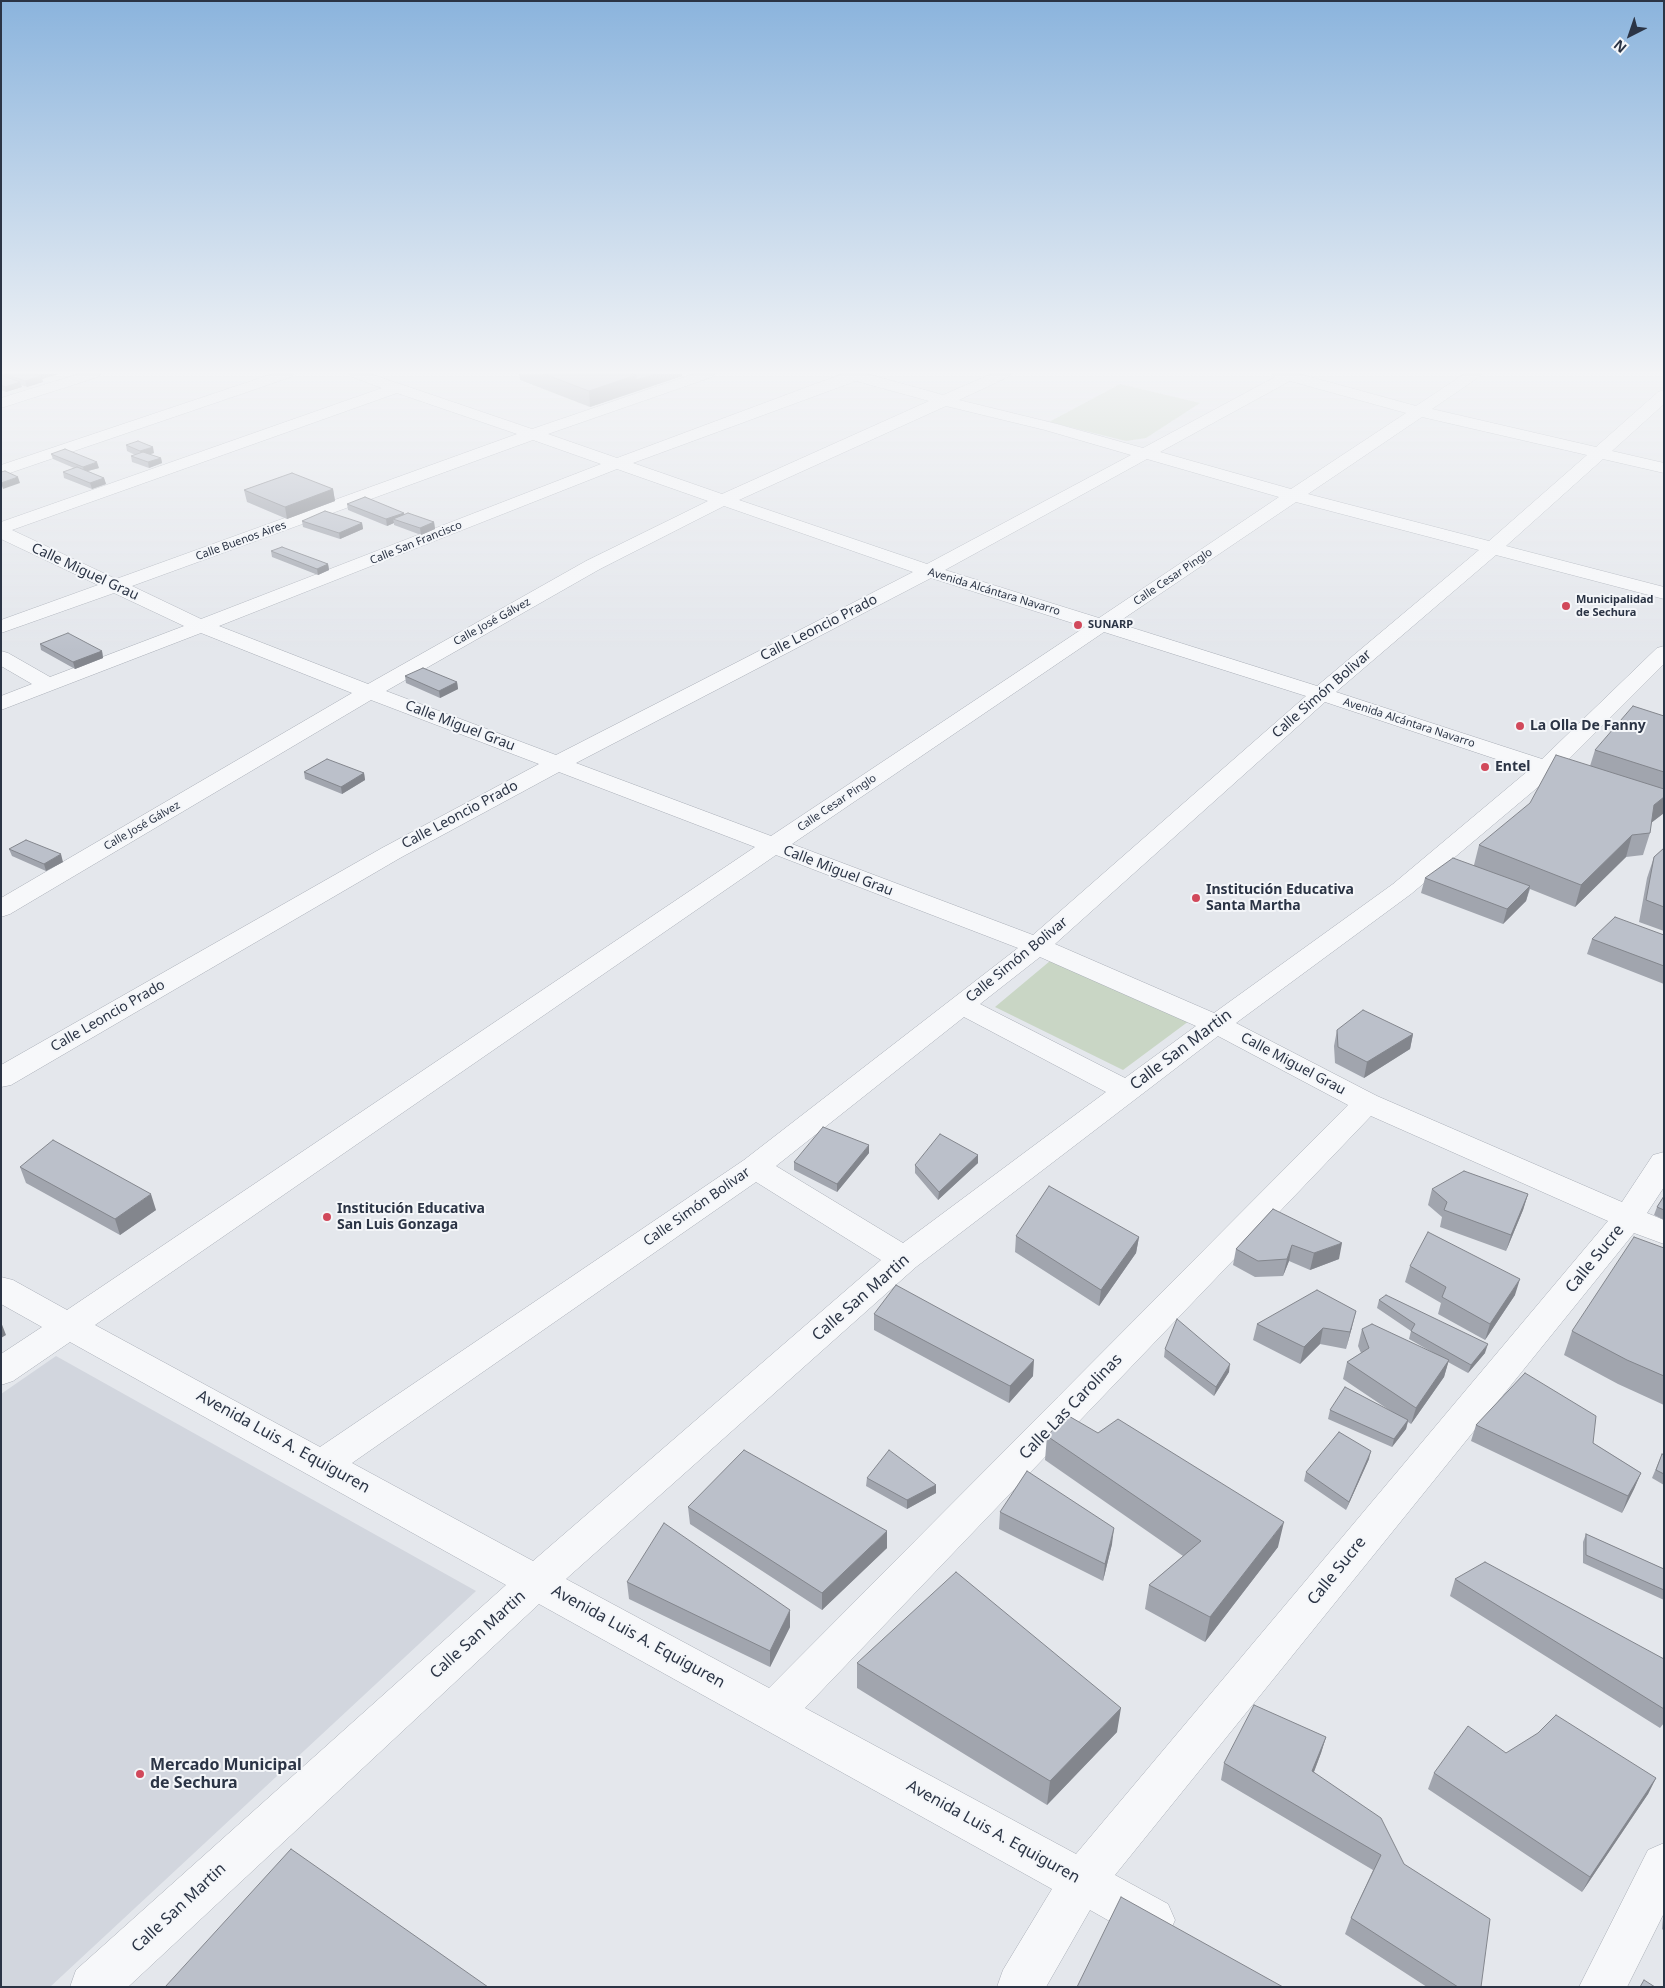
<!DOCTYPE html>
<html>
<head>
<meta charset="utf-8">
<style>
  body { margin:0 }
  #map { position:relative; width:1665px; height:1988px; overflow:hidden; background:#e4e7ec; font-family:"Noto Sans",sans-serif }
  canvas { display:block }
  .frame { position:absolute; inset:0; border:2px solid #2b3445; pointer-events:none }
  .north { position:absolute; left:1605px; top:10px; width:50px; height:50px; -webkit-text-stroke:4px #f4f6f9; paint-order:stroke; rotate:221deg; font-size:14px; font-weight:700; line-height:20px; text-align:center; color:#2b3445 }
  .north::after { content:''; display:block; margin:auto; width:18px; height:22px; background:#2b3445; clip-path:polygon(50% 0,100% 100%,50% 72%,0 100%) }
</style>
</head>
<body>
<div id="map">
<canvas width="1665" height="1988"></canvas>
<div class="frame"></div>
<div class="north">N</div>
</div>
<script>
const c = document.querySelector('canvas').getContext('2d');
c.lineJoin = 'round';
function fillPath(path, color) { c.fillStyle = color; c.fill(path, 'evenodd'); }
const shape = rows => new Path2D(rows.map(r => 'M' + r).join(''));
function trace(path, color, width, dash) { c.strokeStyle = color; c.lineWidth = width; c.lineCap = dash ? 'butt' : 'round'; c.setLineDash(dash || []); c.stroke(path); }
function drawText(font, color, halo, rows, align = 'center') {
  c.font = font + ' "Noto Sans",sans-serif'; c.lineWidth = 4; c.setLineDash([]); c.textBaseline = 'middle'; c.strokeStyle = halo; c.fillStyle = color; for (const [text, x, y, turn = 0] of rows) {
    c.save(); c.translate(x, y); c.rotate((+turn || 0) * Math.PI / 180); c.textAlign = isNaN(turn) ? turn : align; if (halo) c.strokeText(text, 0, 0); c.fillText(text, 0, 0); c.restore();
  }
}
const built = shape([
  [56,1356,476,1591,50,1987,1,1987,1,1394]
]);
const green = shape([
  [1120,384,1200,403,1146,438,1126,441,1049,422],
  [1050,961,1189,1021,1123,1070,995,1007]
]);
const minor = shape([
  [78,374,101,374,98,377,1,408,1,398,78,374],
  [272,374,294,374,291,377,1,476,1,465,272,374],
  [349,374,371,374,532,429,693,374,715,374,712,377,548,434,617,458,842,374,868,374,943,395,991,374,1011,374,1008,377,959,400,1057,424,1143,448,1275,377,1272,374,1300,374,1416,406,1464,374,1482,374,1479,377,1432,409,1596,447,1658,392,1664,390,1664,404,1612,451,1664,463,1664,473,1603,459,1506,546,1664,587,1664,599,1496,555,1336,692,1542,759,1657,648,1664,646,1664,664,1562,766,1569,768,1573,773,1569,778,1561,780,1550,777,1411,894,1236,1023,1377,1096,1622,1202,1653,1155,1664,1152,1664,1187,1647,1213,1664,1220,1664,1244,1634,1233,1115,1875,1168,1904,1175,1920,1168,1936,1152,1943,1136,1936,1090,1910,1046,1987,997,1987,1003,1970,1052,1889,539,1604,128,1987,70,1987,76,1970,506,1585,70,1342,13,1381,1,1385,1,1354,42,1327,1,1304,1,1277,13,1280,67,1310,755,847,559,772,400,858,11,1085,1,1087,1,1065,382,848,539,764,371,700,10,914,1,917,1,898,352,693,201,633,1,710,1,696,32,684,1,666,1,651,8,653,50,677,184,626,114,593,1,633,1,620,98,585,1,539,1,522,382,388,352,377,349,374],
  [856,381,929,401,722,494,633,463,856,381],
  [1290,381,1406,413,1291,489,1160,452,1290,381],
  [397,393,517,434,116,579,12,530,397,393],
  [946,406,1045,430,1131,455,927,564,739,500,946,406],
  [1422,417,1587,455,1489,541,1308,494,1422,417],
  [533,440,601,464,201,619,132,586,533,440],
  [1147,459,1279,497,1099,618,945,570,1147,459],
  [617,469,708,501,586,561,368,684,219,626,617,469],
  [1296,502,1479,550,1317,686,1117,623,1296,502],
  [724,506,913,572,556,755,386,691,600,569,724,506],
  [931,578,1085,627,771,836,576,763,931,578],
  [1104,632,1306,696,1033,935,792,844,1104,632],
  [1325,702,1529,770,1393,884,1214,1013,1055,944,1325,702],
  [776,855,1018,948,744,1160,320,1447,95,1325,776,855],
  [1040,957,1196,1026,1125,1078,980,1004,1040,957],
  [964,1017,1106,1092,903,1243,776,1166,964,1017],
  [1218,1036,1348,1105,769,1688,566,1579,916,1267,1218,1036],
  [1371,1116,1608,1221,1076,1854,805,1708,1371,1116],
  [756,1182,881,1260,533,1561,352,1463,756,1182],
  [1664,1843,1664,1913,1627,1987,1579,1987,1648,1850,1664,1843]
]);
const wall = shape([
  [1,374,58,374,42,379,43,382,27,387,21,385,22,387,6,392,1,390],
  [519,374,682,374,682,376,590,407,520,380],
  [126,445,154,453,150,454,161,458,162,463,149,468,132,462,131,456,135,455,127,451],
  [51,454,99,468,88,471,104,478,106,484,92,489,64,478,63,472,74,468,53,459],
  [333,489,335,501,287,519,247,502,244,490],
  [347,504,404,513,404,514,434,522,435,529,421,535,394,525,394,523,387,526,348,510],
  [302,521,362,523,363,529,340,539,303,527],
  [271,551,328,564,329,570,318,575,272,557],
  [40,644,102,651,103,658,75,669,41,650],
  [405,676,457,682,458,689,440,698,406,683],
  [1664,716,1664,813,1651,823,1650,833,1643,855,1626,857,1575,907,1530,889,1526,901,1503,924,1421,893,1425,878,1474,865,1479,845,1590,766,1595,750],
  [304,772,364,773,365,780,342,794,305,779],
  [1664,848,1664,931,1639,922,1647,878,1654,857],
  [9,849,63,862,46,871,12,856],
  [1664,935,1664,984,1587,954,1592,939],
  [1337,1030,1413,1034,1410,1049,1364,1078,1335,1063,1334,1046],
  [869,1153,837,1192,794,1170,794,1162],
  [978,1155,978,1163,938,1200,915,1173,915,1165],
  [20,1167,156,1210,120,1235,26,1183],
  [1432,1189,1528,1194,1523,1210,1506,1251,1440,1227,1442,1217,1428,1205],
  [1664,1196,1664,1220,1654,1215,1657,1207],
  [1273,1209,1339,1259,1310,1270,1289,1261,1283,1276,1255,1277,1233,1265,1236,1249],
  [1016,1236,1139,1237,1136,1253,1099,1306,1015,1252],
  [1664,1248,1664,1405,1618,1384,1564,1355,1572,1331],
  [1410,1266,1515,1295,1485,1340,1438,1314,1441,1303,1405,1282],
  [1379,1300,1485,1353,1468,1373,1448,1362,1444,1377,1411,1424,1408,1422,1406,1429,1392,1447,1328,1419,1330,1410,1395,1414,1343,1379,1347,1362,1361,1353,1358,1346,1362,1329,1432,1352,1409,1339,1411,1331,1377,1308],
  [874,1314,1033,1376,1009,1403,874,1330],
  [1257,1324,1352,1327,1346,1349,1320,1344,1300,1364,1253,1340],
  [1165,1349,1229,1372,1214,1396,1164,1357],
  [1476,1425,1593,1443,1641,1473,1634,1489,1622,1513,1471,1441],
  [1098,1433,1278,1547,1205,1642,1145,1609,1149,1585,1183,1556,1045,1460,1047,1436],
  [1662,1454,1664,1455,1664,1485,1652,1478],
  [1369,1459,1346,1510,1304,1481,1306,1472],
  [867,1478,936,1485,936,1493,907,1509,866,1486],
  [688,1507,887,1548,822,1610,690,1524],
  [1000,1512,1112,1544,1103,1581,999,1529],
  [1586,1534,1664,1569,1664,1600,1583,1563,1583,1542],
  [1455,1579,1664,1659,1664,1723,1660,1728,1450,1596],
  [627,1582,790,1627,770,1667,629,1599],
  [857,1663,1117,1732,1047,1805,857,1688],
  [1326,1737,1321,1753,1314,1772,1404,1864,1481,1987,1427,1987,1345,1934,1351,1918,1373,1870,1221,1780,1224,1763],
  [1506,1753,1656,1778,1648,1794,1582,1892,1428,1789,1434,1773],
  [1664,1908,1664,1931,1662,1929]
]);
const shadedWall = shape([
  [40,374,58,374,42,379,43,382,27,387,25,381,40,377],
  [656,374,682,374,682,376,590,407,589,391,636,375],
  [20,382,22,387,6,392,5,387],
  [153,447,154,453,141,457,140,451],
  [161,458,162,463,149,468,148,462],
  [97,462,99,468,84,472,83,467],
  [18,477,20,483,3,489,1,483],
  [104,478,106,484,92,489,90,483],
  [333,489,335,501,287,519,285,507],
  [404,513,405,519,393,519,394,523,387,526,386,519],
  [434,522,435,529,421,535,420,528],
  [362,523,363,529,340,539,339,533],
  [328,564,329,570,318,575,317,569],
  [102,651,103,658,75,669,73,662],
  [457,682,458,689,440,698,439,691],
  [364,773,365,780,342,794,341,787],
  [1664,797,1664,813,1647,826,1654,805],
  [1632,835,1626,857,1575,907,1581,885],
  [61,854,63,862,46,871,44,864],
  [1530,886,1526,901,1503,924,1507,909],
  [1413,1034,1410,1049,1364,1078,1367,1062],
  [869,1145,869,1153,837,1192,837,1184],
  [978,1155,978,1163,938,1200,939,1192],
  [151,1194,156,1210,120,1235,115,1219],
  [1528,1194,1523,1210,1506,1251,1511,1235],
  [1139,1237,1136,1253,1099,1306,1101,1290],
  [1342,1243,1339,1259,1310,1270,1314,1253],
  [1292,1245,1289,1261,1283,1276,1287,1259],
  [1520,1279,1515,1295,1485,1340,1490,1324],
  [1356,1311,1352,1327,1346,1349,1350,1332],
  [1,1322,6,1335,1,1338],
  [1323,1328,1320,1344,1300,1364,1304,1347],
  [1488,1344,1485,1353,1468,1373,1471,1365],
  [1034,1360,1033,1376,1009,1403,1010,1386],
  [1449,1360,1444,1377,1411,1424,1416,1408],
  [1230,1364,1229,1372,1214,1396,1216,1387],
  [1408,1420,1406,1429,1392,1447,1394,1439],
  [1371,1451,1369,1459,1346,1510,1349,1502],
  [1641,1473,1634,1489,1622,1513,1628,1496],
  [936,1485,936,1493,907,1509,907,1500],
  [1284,1522,1278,1547,1205,1642,1210,1617],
  [1114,1528,1112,1544,1103,1581,1105,1564],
  [887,1531,887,1548,822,1610,822,1593],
  [790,1610,790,1627,770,1667,770,1651],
  [1121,1708,1117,1732,1047,1805,1050,1781],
  [1326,1737,1321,1753,1308,1787,1312,1771],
  [1656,1778,1648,1794,1582,1892,1590,1877]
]);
const building = shape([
  [5,374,34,374,41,376,25,381,5,374],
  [544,374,632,374,636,375,589,391,544,374],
  [632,374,656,374,636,380,636,375,632,374],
  [1,375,20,382,5,387,1,385,1,375],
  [138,441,153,447,140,451,126,445,138,441],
  [65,449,97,462,83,467,51,454,65,449],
  [143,452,161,458,148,462,131,456,143,452],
  [77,467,104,478,90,483,63,472,77,467],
  [5,471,18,477,1,483,1,472,5,471],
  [292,473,333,489,285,507,244,490,292,473],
  [365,497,404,513,386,519,347,504,365,497],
  [325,511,362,523,339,533,302,521,325,511],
  [408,513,434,522,420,528,393,519,408,513],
  [282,547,328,564,317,569,271,551,282,547],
  [68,633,102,651,73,662,40,644,68,633],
  [423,668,457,682,439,691,405,676,423,668],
  [1633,706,1664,716,1664,772,1595,750,1633,706],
  [1556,755,1664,789,1664,797,1654,805,1650,833,1632,835,1581,885,1479,845,1530,803,1556,755],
  [327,759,364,773,341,787,304,772,327,759],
  [26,840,61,854,44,864,9,849,26,840],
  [1664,848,1664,907,1646,900,1654,857,1664,848],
  [1453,858,1530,886,1507,909,1425,878,1453,858],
  [1615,917,1664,935,1664,966,1592,939,1615,917],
  [1363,1010,1413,1034,1367,1062,1338,1047,1337,1030,1363,1010],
  [823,1127,869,1145,837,1184,794,1162,823,1127],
  [940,1134,978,1155,939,1192,915,1165,940,1134],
  [53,1140,151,1194,115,1219,20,1167,53,1140],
  [1464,1171,1528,1194,1511,1235,1444,1210,1447,1202,1432,1189,1464,1171],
  [1049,1186,1139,1237,1101,1290,1016,1236,1049,1186],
  [1664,1196,1664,1210,1657,1207,1664,1196],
  [1273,1209,1342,1243,1314,1253,1292,1245,1287,1259,1258,1261,1236,1249,1273,1209],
  [1428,1232,1520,1279,1490,1324,1442,1297,1446,1287,1410,1266,1428,1232],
  [1634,1237,1664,1248,1664,1376,1627,1360,1572,1331,1634,1237],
  [896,1285,1034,1360,1010,1386,874,1314,896,1285],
  [1317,1290,1356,1311,1350,1332,1323,1328,1304,1347,1257,1324,1317,1290],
  [1386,1295,1488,1344,1471,1365,1411,1331,1415,1324,1379,1300,1386,1295],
  [1177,1319,1230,1364,1216,1387,1165,1349,1177,1319],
  [1372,1324,1449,1360,1416,1408,1347,1362,1369,1348,1362,1329,1372,1324],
  [1525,1373,1596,1416,1593,1443,1641,1473,1628,1496,1476,1425,1525,1373],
  [1345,1387,1408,1420,1394,1439,1330,1410,1345,1387],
  [1067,1415,1098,1433,1118,1419,1284,1522,1210,1617,1149,1585,1201,1541,1047,1436,1067,1415],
  [1339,1432,1371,1451,1349,1502,1306,1472,1339,1432],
  [744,1450,887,1531,822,1593,688,1507,744,1450],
  [889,1450,936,1485,907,1500,867,1478,889,1450],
  [1662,1454,1664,1455,1664,1474,1656,1470,1662,1454],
  [1027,1471,1114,1528,1105,1564,1000,1512,1027,1471],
  [664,1523,790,1610,770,1651,627,1582,664,1523],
  [1586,1534,1664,1569,1664,1590,1586,1555,1586,1534],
  [1485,1562,1664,1659,1664,1709,1455,1579,1485,1562],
  [956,1572,1121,1708,1050,1781,857,1663,956,1572],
  [1254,1705,1326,1737,1312,1771,1381,1818,1404,1864,1490,1919,1481,1987,1458,1987,1351,1918,1381,1855,1224,1763,1254,1705],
  [1556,1715,1656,1778,1590,1877,1434,1773,1468,1726,1506,1753,1538,1733,1556,1715],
  [291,1849,488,1987,165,1987,291,1849],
  [1121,1897,1283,1987,1077,1987,1121,1897],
  [1644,1980,1655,1987,1640,1987,1644,1980]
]);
const markers = [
  [1566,606,5,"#d1495b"],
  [1078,625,5,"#d1495b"],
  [1520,726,5,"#d1495b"],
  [1485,767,5,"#d1495b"],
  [1196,898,5,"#d1495b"],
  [327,1217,5,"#d1495b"],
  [140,1774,5,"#d1495b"]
];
const farStreetnames = [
  ["Calle Buenos Aires",241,541,-20],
  ["Calle San Francisco",416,543,-22],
  ["Calle Cesar Pinglo",1173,577,-34],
  ["Avenida Alcántara Navarro",994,592,17],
  ["Calle José Gálvez",492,622,-29],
  ["Avenida Alcántara Navarro",1409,723,18],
  ["Calle Cesar Pinglo",837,803,-34],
  ["Calle José Gálvez",142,826,-30]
];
const farPoinames = [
  ["Municipalidad",1576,600],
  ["de Sechura",1576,613],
  ["SUNARP",1088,625]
];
const streetNames = [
  ["Calle Miguel Grau",85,572,25],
  ["Calle Leoncio Prado",819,628,-27],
  ["Calle Simón Bolivar",1322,694,-41],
  ["Calle Miguel Grau",460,726,21],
  ["Calle Leoncio Prado",460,815,-28],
  ["Calle Miguel Grau",838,871,21],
  ["Calle Simón Bolivar",1017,960,-39],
  ["Calle Leoncio Prado",108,1016,-30],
  ["Calle Miguel Grau",1293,1064,28],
  ["Calle Simón Bolivar",697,1207,-35]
];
const poiNames = [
  ["La Olla De Fanny",1530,726],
  ["Entel",1495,767],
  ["Institución Educativa",1206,890],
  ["Santa Martha",1206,906],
  ["Institución Educativa",337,1209],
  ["San Luis Gonzaga",337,1225]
];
const nearStreetnames = [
  ["Calle San Martin",1181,1050,-37],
  ["Calle Sucre",1595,1259,-51],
  ["Calle San Martin",861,1298,-41],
  ["Calle Las Carolinas",1071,1407,-46],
  ["Avenida Luis A. Equiguren",283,1442,29],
  ["Calle Sucre",1337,1571,-51],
  ["Calle San Martin",478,1635,-42],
  ["Avenida Luis A. Equiguren",638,1637,29],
  ["Avenida Luis A. Equiguren",993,1832,29],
  ["Calle San Martin",179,1908,-43]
];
const nearPoinames = [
  ["Mercado Municipal",150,1765],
  ["de Sechura",150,1783]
];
fillPath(built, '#d2d6de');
fillPath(green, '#c9d6c5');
trace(minor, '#a9aeb7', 1);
fillPath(minor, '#f7f8fa');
fillPath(wall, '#a1a5ae');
fillPath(shadedWall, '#83868d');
fillPath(building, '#bbc0ca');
trace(building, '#83868d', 1);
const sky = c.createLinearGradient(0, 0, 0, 652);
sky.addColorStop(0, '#8bb4dd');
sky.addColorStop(0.57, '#f3f4f6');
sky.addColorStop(1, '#f3f4f600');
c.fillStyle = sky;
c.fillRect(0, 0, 1665, 652);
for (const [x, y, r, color] of markers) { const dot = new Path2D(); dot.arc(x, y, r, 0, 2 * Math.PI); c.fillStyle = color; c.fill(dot); trace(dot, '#f4f6f9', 2); }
drawText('11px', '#2b3445', '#f4f6f9', farStreetnames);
drawText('bold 11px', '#2b3445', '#f4f6f9', farPoinames, 'left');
drawText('14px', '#2b3445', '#f4f6f9', streetNames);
drawText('bold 14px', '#2b3445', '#f4f6f9', poiNames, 'left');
drawText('16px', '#2b3445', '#f4f6f9', nearStreetnames);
drawText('bold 16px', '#2b3445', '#f4f6f9', nearPoinames, 'left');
</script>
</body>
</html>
